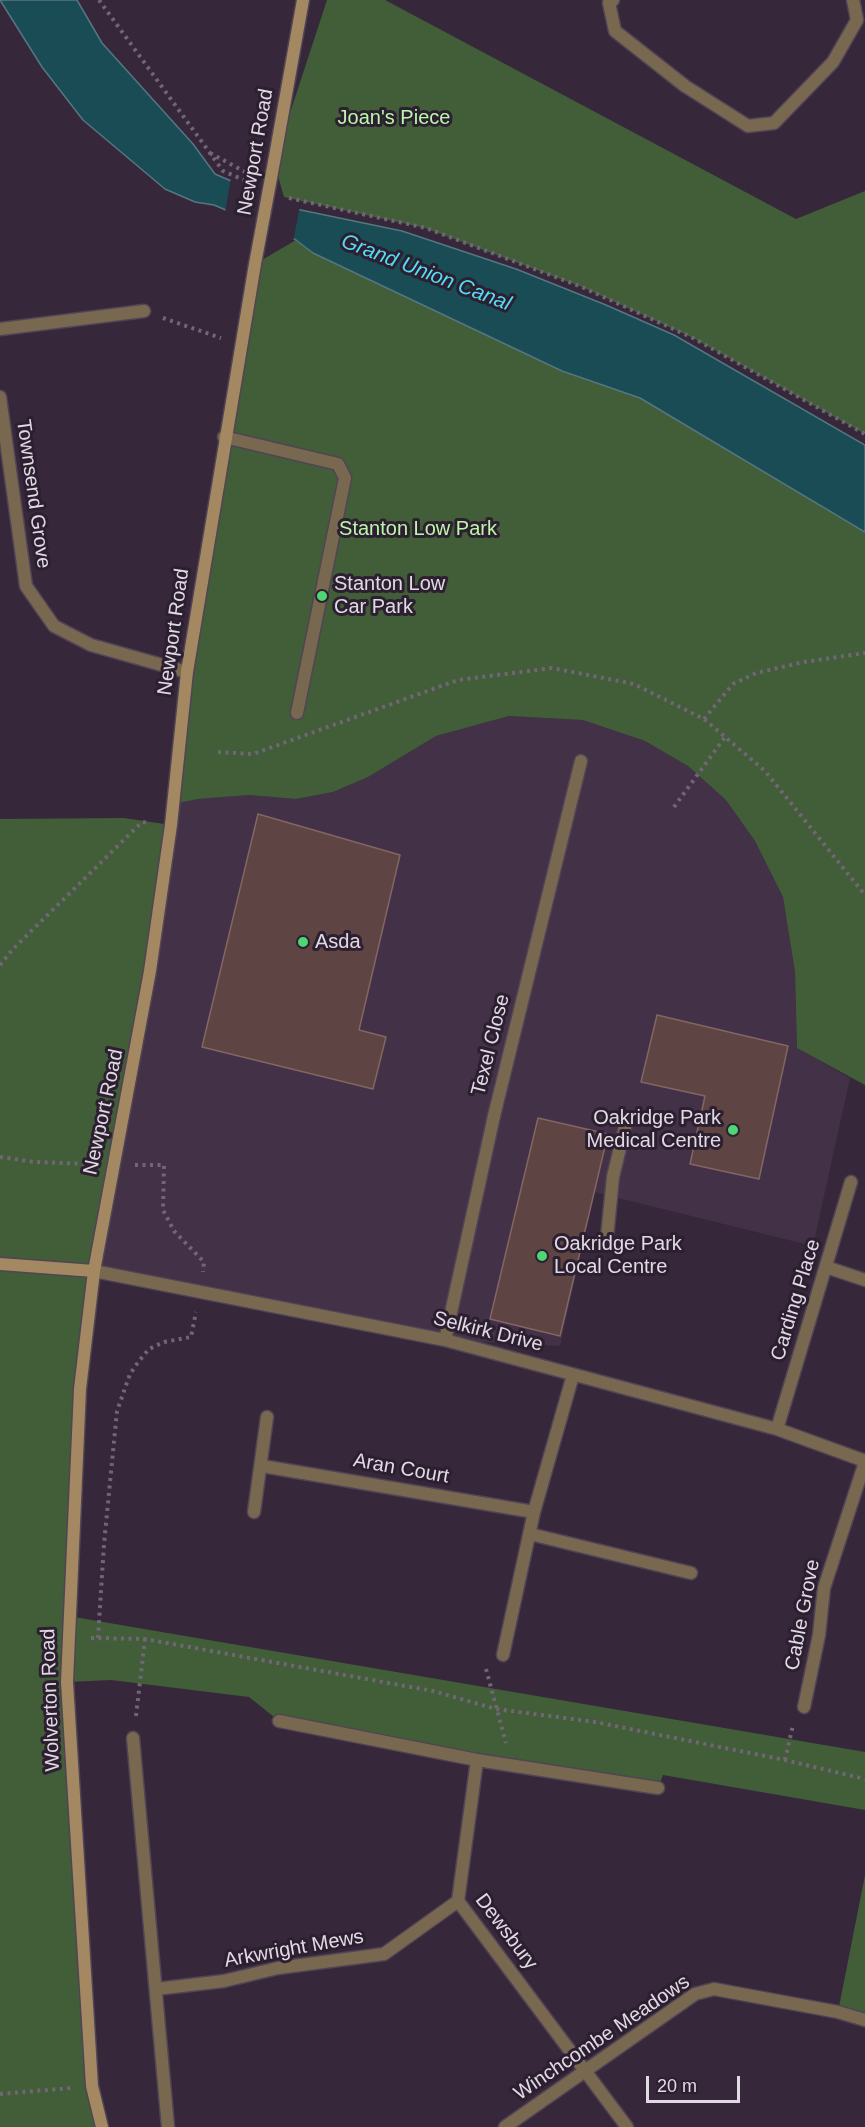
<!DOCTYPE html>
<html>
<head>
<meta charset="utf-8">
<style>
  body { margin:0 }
  #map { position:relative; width:865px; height:2127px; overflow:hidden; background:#36283a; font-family:Arial,sans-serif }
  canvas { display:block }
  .scale { position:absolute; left:646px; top:2076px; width:94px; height:27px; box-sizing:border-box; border:3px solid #e1d9e4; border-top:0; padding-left:8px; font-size:18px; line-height:21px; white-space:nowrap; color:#e1d9e4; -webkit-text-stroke:4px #2c1f30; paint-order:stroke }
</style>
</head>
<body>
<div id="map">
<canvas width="865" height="2127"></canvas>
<div class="scale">20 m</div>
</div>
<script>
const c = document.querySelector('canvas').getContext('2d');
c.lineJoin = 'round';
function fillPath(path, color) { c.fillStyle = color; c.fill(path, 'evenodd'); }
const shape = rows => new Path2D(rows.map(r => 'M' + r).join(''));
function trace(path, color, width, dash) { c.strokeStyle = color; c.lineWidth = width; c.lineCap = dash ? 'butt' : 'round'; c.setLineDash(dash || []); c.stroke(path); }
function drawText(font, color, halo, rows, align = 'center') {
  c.font = font + ' Arial,sans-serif'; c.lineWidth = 6; c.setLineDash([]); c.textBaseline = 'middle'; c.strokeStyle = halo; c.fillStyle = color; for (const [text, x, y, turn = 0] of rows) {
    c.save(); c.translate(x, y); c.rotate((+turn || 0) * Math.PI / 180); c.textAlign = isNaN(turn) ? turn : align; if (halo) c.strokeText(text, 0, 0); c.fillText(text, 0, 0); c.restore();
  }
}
const built = shape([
  [509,716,583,720,645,741,688,766,726,800,755,841,783,897,795,972,797,1048,850,1078,813,1246,594,1192,560,1346,445,1340,94,1271,173,804,198,799,249,795,296,799,333,792,368,777,436,736]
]);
const green = shape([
  [327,0,385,0,796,219,865,191,865,434,693,338,582,287,425,228,284,197,274,162],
  [296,240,313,253,562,371,640,398,865,532,865,1085,797,1048,795,972,783,897,755,841,726,800,688,766,645,741,583,720,509,716,436,736,368,777,333,792,296,799,249,795,198,799,173,804,255,264],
  [124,818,171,825,94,1271,68,1616,865,1752,865,1810,663,1775,658,1788,279,1721,249,1697,111,1680,67,1682,98,2127,0,2127,0,819],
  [865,1875,865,2020,838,2012]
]);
const water = shape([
  [0,0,77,0,102,43,193,144,215,174,296,209,402,231,516,269,606,305,674,335,865,445,865,532,640,398,562,371,313,253,296,240,214,205,195,202,165,189,83,120,42,67,0,0]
]);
const pier = shape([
  [231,178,300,206,293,242,225,213]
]);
const building = shape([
  [258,814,400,855,359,1030,386,1037,373,1089,202,1047,258,814],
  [657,1015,788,1046,759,1179,690,1164,705,1096,641,1082,657,1015],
  [538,1118,608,1134,560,1336,490,1319,538,1118]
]);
const path = shape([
  [99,0,223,171,249,182],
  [210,153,249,174],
  [289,198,426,228,582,287,693,338,865,434],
  [163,318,221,338],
  [704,719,733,684,756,673,804,662,865,653],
  [218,752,253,754,458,680,552,668,634,684,704,719,765,771,865,895],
  [674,807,725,737],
  [0,965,13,949,142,822,149,823],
  [0,1157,35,1162,91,1164],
  [135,1165,164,1165,163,1210,174,1231,204,1262,203,1272],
  [91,1638,145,1639,433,1691,496,1709,595,1722,785,1760,865,1779],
  [98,1638,104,1544,117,1411,130,1374,139,1361,149,1349,164,1342,191,1337,196,1312],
  [486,1669,506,1743],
  [136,1716,145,1639],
  [785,1760,793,1725],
  [0,2094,71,2088]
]);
const lane = shape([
  [613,0,609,3,615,31,685,86,748,126,774,123,833,62,857,20,853,0],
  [224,437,338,464,345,478,297,713],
  [494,1116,581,761],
  [607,1237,613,1177,627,1119],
  [826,1267,865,1280],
  [254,1512,267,1417],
  [530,1534,691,1573]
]);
const street = shape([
  [0,329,144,311],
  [0,397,26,586,54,626,91,645,187,672],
  [94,1271,445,1340,777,1429,865,1461],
  [445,1340,494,1116],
  [777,1429,851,1182],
  [262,1466,534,1512],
  [503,1655,534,1512,573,1375],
  [804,1707,819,1635,824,1588,865,1462],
  [279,1721,477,1760,658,1788],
  [133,1738,168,2127],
  [477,1760,458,1901,627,2127],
  [156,1989,224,1981,278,1968,384,1954,458,1901],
  [505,2127,695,1994,714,1989,838,2012,865,2020]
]);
const secondary = shape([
  [274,162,303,0],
  [0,1264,94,1271],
  [102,2127,92,2086,67,1682,80,1389,94,1271,150,971,171,825,187,672,255,264]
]);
const secondaryBridge = shape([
  [255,264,274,162]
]);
const markers = [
  [322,596,6,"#4ed675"],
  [303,942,6,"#4ed675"],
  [733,1130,6,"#4ed675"],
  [542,1256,6,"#4ed675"]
];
const parkNames = [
  ["Joan's Piece",394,118],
  ["Stanton Low Park",418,529]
];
const streetNames = [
  ["Newport Road",256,152,-80],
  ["Townsend Grove",33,494,82],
  ["Newport Road",174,632,-82],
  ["Texel Close",491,1045,-76],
  ["Newport Road",104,1112,-78],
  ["Carding Place",796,1300,-73],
  ["Selkirk Drive",488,1332,14],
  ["Aran Court",401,1469,10],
  ["Cable Grove",803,1615,-79],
  ["Wolverton Road",51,1700,-92],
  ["Dewsbury",506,1932,53],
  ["Arkwright Mews",294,1949,-10],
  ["Winchcombe Meadows",602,2038,-34]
];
const poiNames = [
  ["Stanton Low",334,584],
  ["Car Park",334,607],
  ["Asda",315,942],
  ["Oakridge Park",721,1118,"right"],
  ["Medical Centre",721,1141,"right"],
  ["Oakridge Park",554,1244],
  ["Local Centre",554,1267]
];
const waterNames = [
  ["Grand Union Canal",426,273,21]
];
fillPath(built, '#433148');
fillPath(green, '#415e39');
fillPath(water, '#1a4c56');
trace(water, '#567681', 1.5);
fillPath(pier, '#36283a');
fillPath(building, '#5e4443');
trace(building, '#826664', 1.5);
trace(lane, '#514455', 15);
trace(street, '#514455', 15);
trace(secondary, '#514455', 15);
trace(path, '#726676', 4, [3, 4.5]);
trace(lane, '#796850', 12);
trace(street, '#796850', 12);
trace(secondary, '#a38862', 12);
trace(secondaryBridge, '#514455', 15, []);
trace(secondaryBridge, '#a38862', 12);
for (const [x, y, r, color] of markers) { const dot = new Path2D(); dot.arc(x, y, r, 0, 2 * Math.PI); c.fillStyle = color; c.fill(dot); trace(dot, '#2c1f30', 2); }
drawText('20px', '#baf7a8', '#2c1f30', parkNames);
drawText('20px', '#e1d9e4', '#2c1f30', streetNames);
drawText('20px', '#e1d9e4', '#2c1f30', poiNames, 'left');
drawText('italic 21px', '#53dcf6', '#2c1f30', waterNames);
</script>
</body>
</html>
